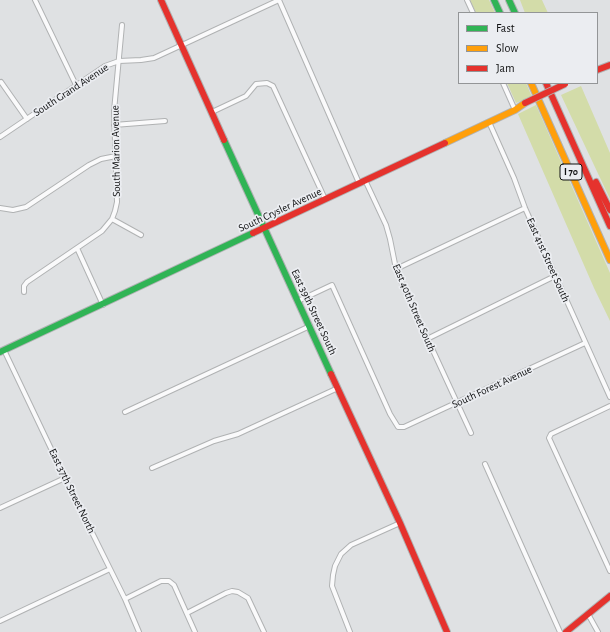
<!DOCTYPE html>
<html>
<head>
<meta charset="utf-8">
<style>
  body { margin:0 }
  #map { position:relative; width:610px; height:632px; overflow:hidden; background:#dfe1e3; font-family:"Alegreya Sans",sans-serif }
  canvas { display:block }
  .legend { position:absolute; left:458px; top:12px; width:140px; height:72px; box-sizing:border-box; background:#ebedf1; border:1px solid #939597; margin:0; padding:5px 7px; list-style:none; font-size:12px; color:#0f1011 }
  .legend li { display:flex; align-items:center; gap:8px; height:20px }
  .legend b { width:20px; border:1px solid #939597 }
</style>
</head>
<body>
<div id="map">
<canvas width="610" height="632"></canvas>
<ul class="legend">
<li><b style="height:5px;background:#30b455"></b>Fast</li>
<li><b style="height:5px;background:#ff9f0a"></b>Slow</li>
<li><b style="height:5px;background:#e5322d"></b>Jam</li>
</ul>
</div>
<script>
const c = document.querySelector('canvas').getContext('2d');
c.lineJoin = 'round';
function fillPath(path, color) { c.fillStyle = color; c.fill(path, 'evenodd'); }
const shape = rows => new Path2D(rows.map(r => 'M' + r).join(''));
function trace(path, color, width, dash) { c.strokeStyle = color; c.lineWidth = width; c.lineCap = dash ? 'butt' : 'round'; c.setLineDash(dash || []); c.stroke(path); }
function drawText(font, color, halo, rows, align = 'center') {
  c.font = font + ' "Alegreya Sans",sans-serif'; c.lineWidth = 3.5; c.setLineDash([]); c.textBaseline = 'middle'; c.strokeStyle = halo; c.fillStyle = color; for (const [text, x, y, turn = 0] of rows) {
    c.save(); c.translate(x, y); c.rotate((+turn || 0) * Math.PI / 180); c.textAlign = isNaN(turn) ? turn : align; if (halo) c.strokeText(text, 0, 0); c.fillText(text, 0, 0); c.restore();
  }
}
const green = shape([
  [470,0,489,0,495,13,476,13],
  [520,0,542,0,548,13,525,13],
  [507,83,526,83,532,97,516,103],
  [581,86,610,153,610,199,561,95],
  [536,105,610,273,610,321,594,288,518,114]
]);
const street = shape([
  [35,0,76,85],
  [279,0,359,183],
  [467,0,473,13],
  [1,82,27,119],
  [503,83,515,110],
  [212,112,246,96,256,84,267,83,273,86,325,199],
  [489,122,514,178,525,208,610,397],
  [114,125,165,121],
  [0,137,105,66,119,61,141,60,154,58,279,0],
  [365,180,386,225,390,239,396,269,400,279,471,433],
  [0,208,13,210,26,207,89,165,101,159,116,156],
  [112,219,141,235],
  [77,248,103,305],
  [396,269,525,208],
  [24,292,24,286,27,282,102,231,112,219,115,211,117,202,114,111,122,25],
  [298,301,332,285,390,414,398,427,404,427,585,343],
  [427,339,555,276],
  [4,350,65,478,125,599,139,632],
  [610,406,551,434,549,438,610,571],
  [125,412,310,326],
  [485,464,560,632],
  [152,468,214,441,238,434,338,388],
  [0,508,65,478],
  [125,599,161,581,169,581,174,585,195,632],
  [187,613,226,593,232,591,238,592,248,598,264,632],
  [588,614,598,632],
  [0,621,110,569],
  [350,632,332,586,333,575,335,566,341,554,351,545,400,523]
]);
const fast = shape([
  [494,0,500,13],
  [509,0,515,13],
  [224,140,331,374],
  [0,352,253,233]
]);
const slow = shape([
  [531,83,610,260],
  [445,143,515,110,525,103]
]);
const jam = shape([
  [161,0,224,140],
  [597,70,610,65],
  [546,83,610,226],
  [596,182,610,210],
  [253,233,445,143],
  [331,374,400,523,447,632],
  [566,632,610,596]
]);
const jamBridge = shape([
  [525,103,565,84]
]);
const shields = [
  [571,172,22]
];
const shieldNames = [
  ["I 70",571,172]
];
const streetNames = [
  ["South Grand Avenue",71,90,-33],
  ["South Marion Avenue",116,151,-91],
  ["South Crysler Avenue",280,210,-25],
  ["East 41st Street South",548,260,66],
  ["East 40th Street South",414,308,67],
  ["East 39th Street South",314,312,65],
  ["South Forest Avenue",492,387,-25],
  ["East 37th Street North",72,491,64]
];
fillPath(green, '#d3dca9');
trace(street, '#b0b2b3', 6);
trace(fast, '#b0b2b3', 8);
trace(slow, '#b0b2b3', 8);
trace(jam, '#b0b2b3', 8);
trace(street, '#fafafb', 4);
trace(fast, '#30b455', 6);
trace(slow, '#ff9f0a', 6);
trace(jam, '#e5322d', 6);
trace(jamBridge, '#b0b2b3', 8, []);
trace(jamBridge, '#e5322d', 6);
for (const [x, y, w] of shields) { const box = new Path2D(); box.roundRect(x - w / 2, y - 8, w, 16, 3); c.fillStyle = '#ebedf1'; c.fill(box); trace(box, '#0f1011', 1); }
drawText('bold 10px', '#0f1011', null, shieldNames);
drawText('11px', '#0f1011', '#ebedf1', streetNames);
</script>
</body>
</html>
